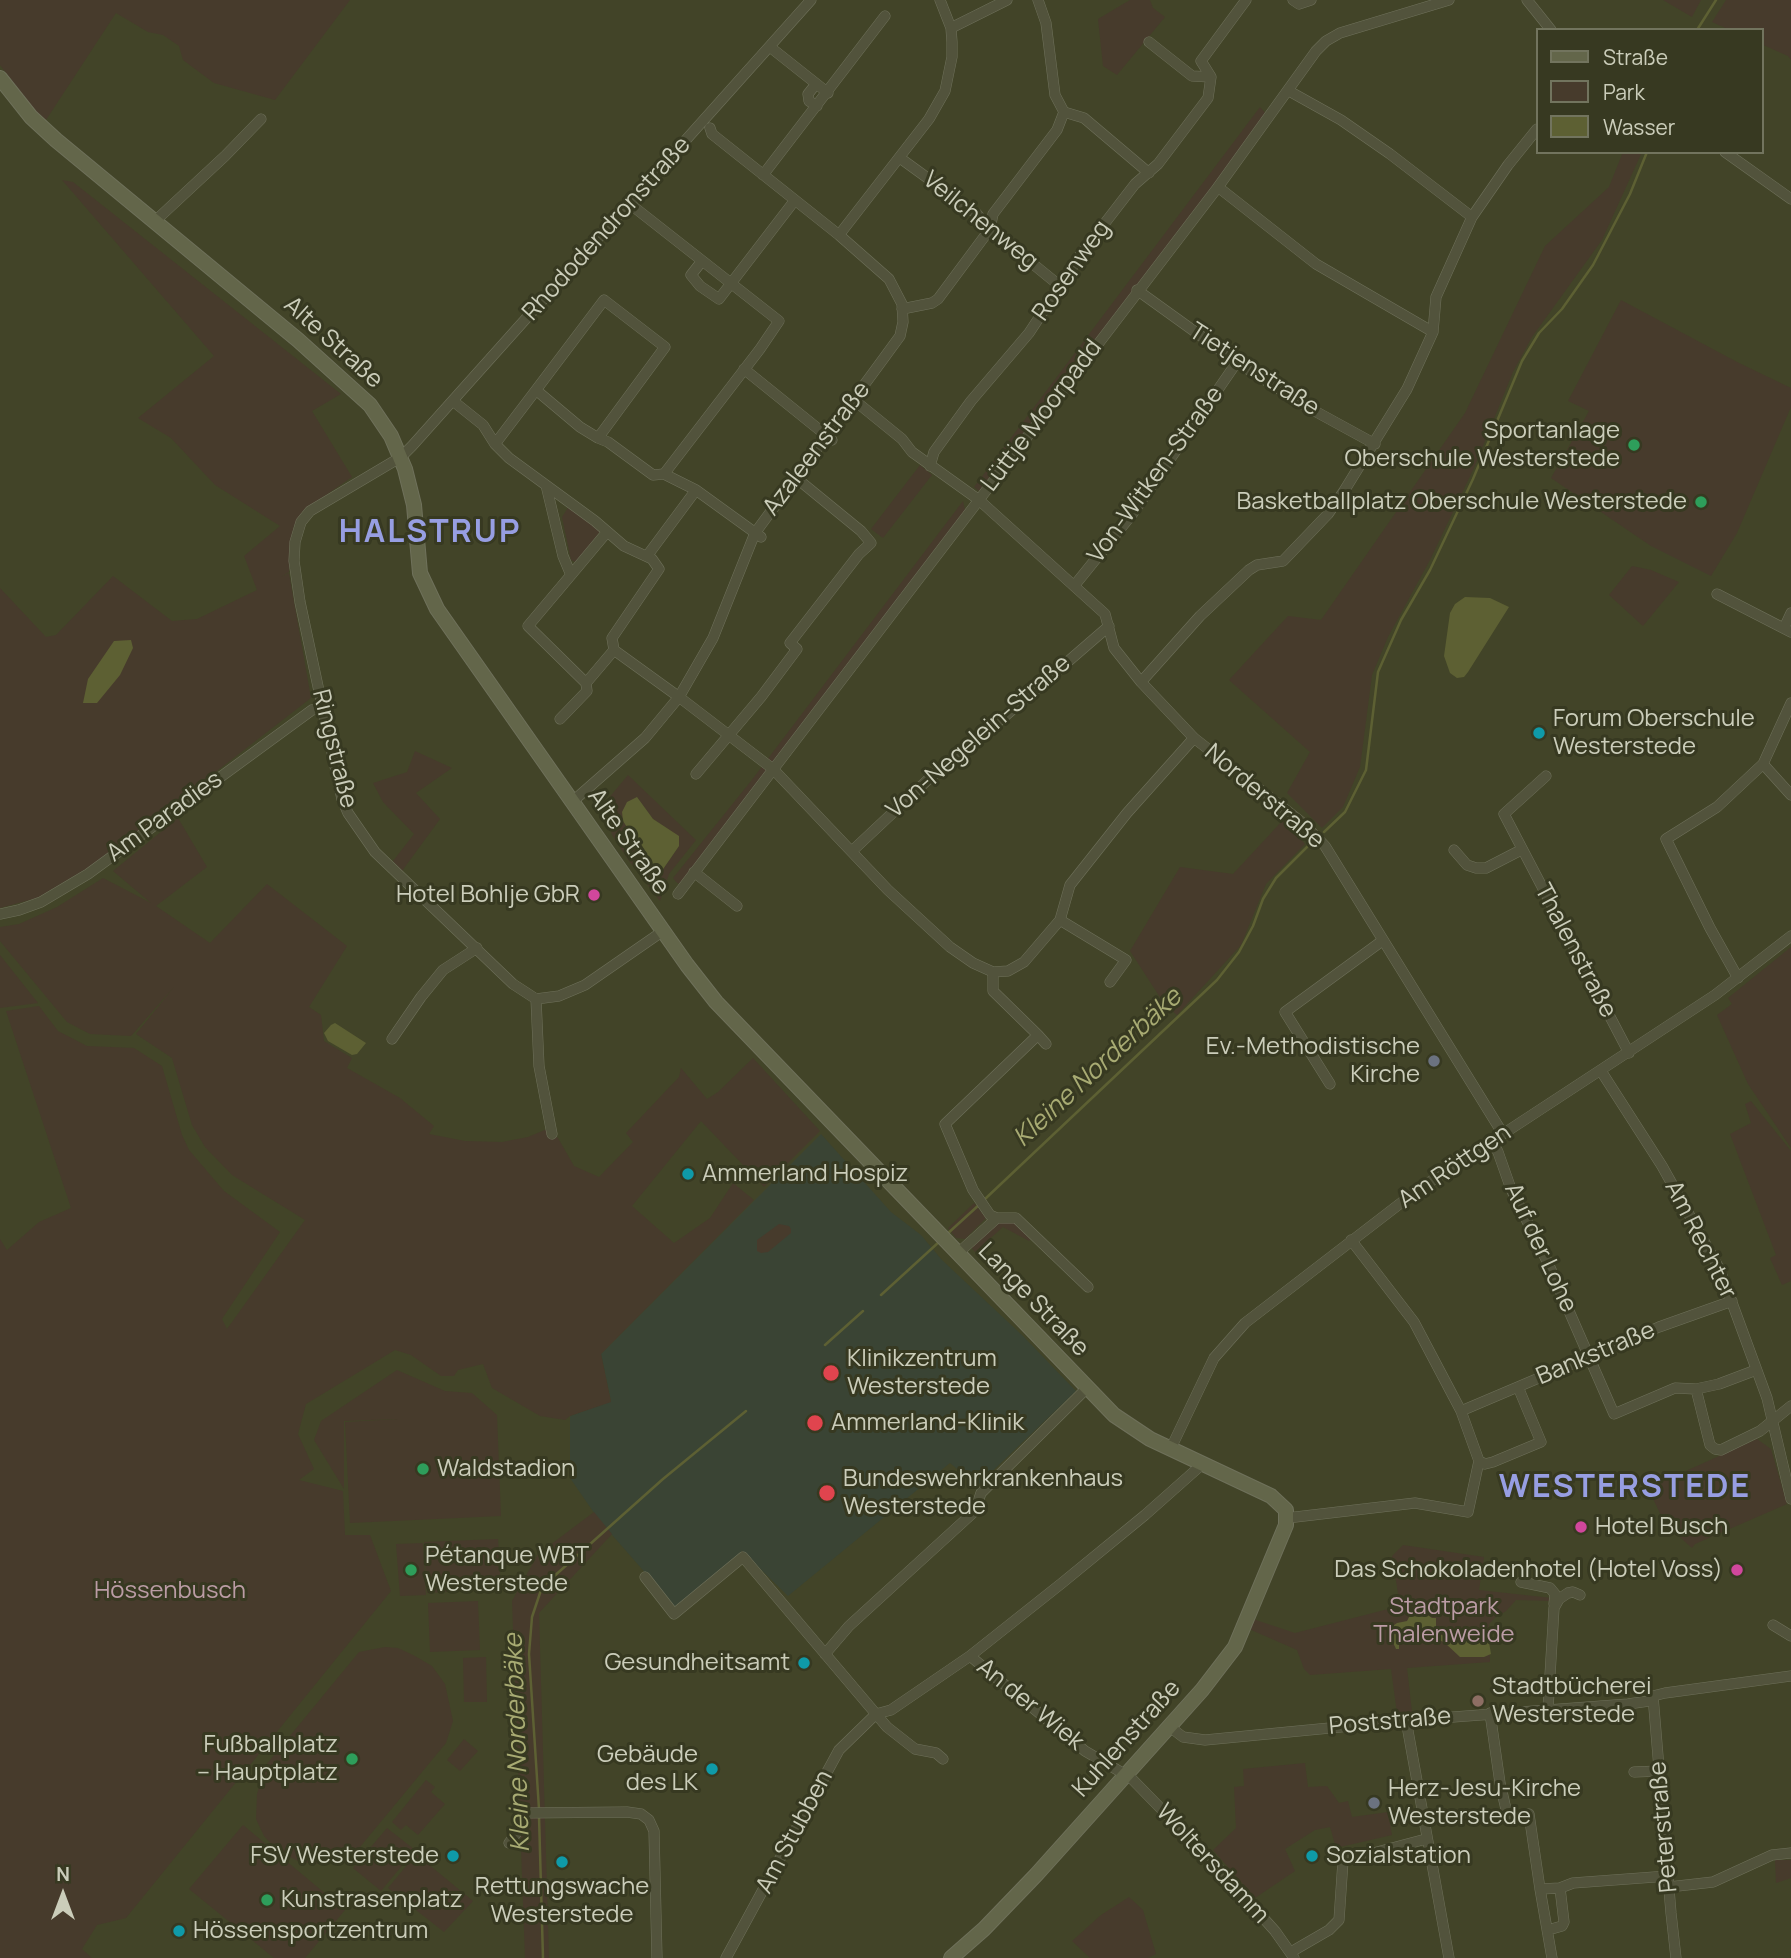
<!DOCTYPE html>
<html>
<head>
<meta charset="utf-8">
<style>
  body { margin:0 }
  #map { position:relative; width:1791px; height:1958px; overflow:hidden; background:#424428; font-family:Manrope,sans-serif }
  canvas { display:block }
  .legend { position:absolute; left:1536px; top:28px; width:228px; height:126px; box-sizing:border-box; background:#373921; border:2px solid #72745e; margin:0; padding:9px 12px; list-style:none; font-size:21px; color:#cbcdba }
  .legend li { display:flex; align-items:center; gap:14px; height:35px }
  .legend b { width:35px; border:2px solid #72745e }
  .north { position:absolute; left:28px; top:1860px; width:70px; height:70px; -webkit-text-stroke:5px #373921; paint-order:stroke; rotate:0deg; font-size:19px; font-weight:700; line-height:28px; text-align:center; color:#cbcdba }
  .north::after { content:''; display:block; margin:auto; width:24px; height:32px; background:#cbcdba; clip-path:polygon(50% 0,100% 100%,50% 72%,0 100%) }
</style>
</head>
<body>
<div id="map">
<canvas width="1791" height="1958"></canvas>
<ul class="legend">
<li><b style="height:9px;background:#63664a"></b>Straße</li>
<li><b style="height:19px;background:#473b2c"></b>Park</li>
<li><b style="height:19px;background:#5d6033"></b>Wasser</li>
</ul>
<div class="north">N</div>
</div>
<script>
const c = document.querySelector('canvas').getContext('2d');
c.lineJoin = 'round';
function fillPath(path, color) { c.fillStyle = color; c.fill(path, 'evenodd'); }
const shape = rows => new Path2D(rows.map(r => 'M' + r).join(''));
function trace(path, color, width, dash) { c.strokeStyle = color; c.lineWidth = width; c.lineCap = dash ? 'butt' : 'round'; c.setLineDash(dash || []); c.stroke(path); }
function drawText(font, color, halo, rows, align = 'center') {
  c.font = font + ' Manrope,sans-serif'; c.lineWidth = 6; c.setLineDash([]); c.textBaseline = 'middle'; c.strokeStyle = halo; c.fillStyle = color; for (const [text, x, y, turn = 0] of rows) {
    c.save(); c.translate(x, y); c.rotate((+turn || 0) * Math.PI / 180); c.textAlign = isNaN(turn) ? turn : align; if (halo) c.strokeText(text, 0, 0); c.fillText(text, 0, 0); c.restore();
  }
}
const medical = shape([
  [821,1134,891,1212,921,1235,942,1260,1023,1336,1076,1391,977,1486,950,1463,788,1596,742,1551,676,1608,599,1520,570,1478,570,1416,611,1401,601,1354]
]);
const green = shape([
  [0,0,350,0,275,100,214,83,183,60,179,46,163,35,148,32,116,13,46,120,37,114,0,65],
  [1130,0,1150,0,1153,8,1165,17,1117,75,1103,66,1098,19],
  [1663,0,1701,0,1692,17],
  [1726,0,1791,0,1791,60,1788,56,1761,44,1761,30,1730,30,1712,22],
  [1260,107,1267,115,979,491,974,487],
  [1623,152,1642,152,1602,240,1532,337,1513,372,1474,468,1430,560,1388,637,1372,675,1360,767,1343,807,1322,828,1287,793,1310,752,1229,680,1288,616,1321,620,1465,413,1545,246,1609,187],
  [62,180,73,182,341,394,312,411,352,477,303,511,294,526,290,544,289,572,281,577,289,573,311,698,106,857,37,898,0,908,0,588,46,637,56,635,113,576,172,621,197,619,257,590,244,556,280,526,215,485,171,438,138,418,214,356],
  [114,641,133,648,88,679,109,652],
  [1621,300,1737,362,1791,388,1791,407,1737,533,1711,576,1651,546,1551,478,1589,411,1568,401],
  [920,465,932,475,883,538,871,529],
  [963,501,965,510,681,885,676,882,673,878,751,781],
  [569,506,601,530,577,563,571,560,562,517],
  [1632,566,1651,570,1679,582,1643,626,1609,595],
  [415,751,452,768,416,793,440,819,402,871,393,861,414,834,383,802,373,783,407,772],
  [628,775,696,840,669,874,660,901,629,861,612,835,609,824,606,810,608,799],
  [637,797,653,819,668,829,679,846,659,875,652,870,647,858,623,821],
  [178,818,207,867,156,906,210,943,267,884,347,946,309,1007,321,1015,324,1041,352,1058,347,1068,400,1098,434,1126,429,1134,465,1141,502,1142,528,1137,547,1129,558,1138,574,1166,599,1177,633,1142,626,1133,679,1077,681,1068,707,1099,718,1092,753,1058,820,1131,764,1187,701,1121,632,1206,674,1243,710,1218,733,1183,754,1200,601,1354,611,1402,570,1416,565,1420,540,1416,492,1388,483,1364,458,1370,454,1376,441,1376,411,1355,395,1350,306,1404,298,1434,314,1469,299,1480,343,1491,345,1535,370,1535,391,1591,126,1918,97,1925,82,1949,92,1958,0,1958,0,1239,7,1250,39,1222,71,1208,6,1011,39,1006,58,1031,87,1046,134,1048,162,1066,182,1135,189,1150,224,1191,280,1232,222,1319,227,1329,305,1220,232,1175,205,1147,192,1125,172,1058,136,1034,174,987,131,1036,90,1034,67,1022,0,941,0,927,19,924,57,907,103,878,151,903,113,871],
  [1284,819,1305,844,1266,884,1241,945,1177,1015,1165,1005,1130,951,1180,867,1233,874],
  [1791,947,1791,1148,1748,1084,1717,1015,1732,1004,1728,998],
  [0,955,38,1003,0,1008],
  [1751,1101,1791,1151,1791,1281,1782,1285,1770,1258,1776,1255,1730,1134,1751,1123,1745,1104],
  [974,1203,986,1218,965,1239,956,1238,948,1228],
  [999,1222,1015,1222,1031,1239,1029,1241,1003,1227,975,1252,970,1246],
  [779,1224,789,1226,791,1229,791,1233,768,1252,761,1253,757,1251,757,1240],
  [397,1370,445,1391,472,1393,497,1415,501,1516,350,1523,345,1422,399,1419,344,1421,344,1489,314,1440,321,1421],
  [1757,1439,1771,1449,1787,1504,1695,1544,1692,1548,1665,1524,1648,1488],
  [594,1512,612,1534,539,1613,549,1958,525,1958,512,1601,538,1554],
  [498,1539,501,1589,427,1593,424,1542],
  [423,1543,426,1595,400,1596,396,1544],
  [1403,1545,1484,1557,1479,1590,1552,1598,1552,1601,1516,1600,1506,1611,1495,1618,1489,1624,1490,1662,1407,1668,1412,1712,1397,1713,1391,1669,1310,1675,1304,1669,1297,1650,1249,1629,1253,1619,1295,1633,1400,1606,1392,1556],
  [478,1601,480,1650,430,1652,428,1603],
  [385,1647,398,1648,415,1656,432,1666,445,1684,453,1721,446,1743,355,1853,323,1864,300,1862,278,1851,264,1836,256,1819,257,1794,266,1765,359,1652],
  [486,1657,487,1702,464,1702,463,1658],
  [464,1739,478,1751,460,1771,447,1760],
  [1305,1763,1308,1787,1327,1786,1339,1803,1348,1801,1352,1817,1388,1812,1392,1835,1336,1848,1330,1827,1315,1830,1285,1849,1295,1871,1255,1898,1213,1850,1236,1828,1234,1787,1244,1786,1243,1769],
  [426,1780,435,1787,431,1792,445,1804,418,1835,406,1825,401,1830,392,1822],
  [243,1825,345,1910,305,1958,274,1958,189,1889],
  [387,1828,415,1850,381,1891,353,1868],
  [416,1854,473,1901,444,1932,388,1888],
  [1775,1860,1791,1860,1791,1878,1776,1883],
  [1129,1897,1143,1910,1156,1954,1148,1958,1090,1958,1072,1941,1101,1915]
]);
const water = shape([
  [1465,597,1490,598,1509,607,1468,672,1464,677,1457,678,1450,673,1444,656,1450,613,1455,604],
  [131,640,133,648,120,675,97,703,83,703,88,679,114,641],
  [637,797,653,819,679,836,679,846,659,875,652,870,647,858,623,821,622,812,627,802],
  [335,1023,366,1043,357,1054,352,1055,328,1041,324,1033,331,1025],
  [1423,1604,1430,1608,1428,1615,1432,1618,1436,1618,1436,1629,1439,1634,1456,1640,1488,1636,1491,1654,1484,1657,1460,1657,1445,1643,1428,1634,1422,1634,1399,1642,1399,1649,1396,1649,1391,1638,1390,1628,1397,1623,1407,1621,1412,1611]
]);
const stream = shape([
  [1697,30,1716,0],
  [1324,832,1345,812,1366,770,1378,672,1401,620,1430,570,1473,479,1522,361,1539,333,1562,309,1593,265,1630,194,1647,152],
  [985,1199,1217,980,1239,952,1253,926,1263,899,1276,878,1310,844],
  [946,1235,980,1204],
  [881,1295,939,1242],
  [825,1345,863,1311],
  [539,1809,529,1654,532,1617,542,1587,663,1479,746,1411],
  [539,1816,543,1958]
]);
const street = shape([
  [1293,0,1299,4,1311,0],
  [1527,0,1551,30],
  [951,28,1007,0],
  [1149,42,1192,76,1211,77],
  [770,47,828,93],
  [816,84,808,94,809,101,817,106],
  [1289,91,1341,120,1390,154,1472,217],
  [1064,112,1084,118,1149,173],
  [1725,152,1791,199],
  [900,158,977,214,990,229,1060,286],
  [763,175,885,16],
  [1218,187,1316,264,1433,332],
  [630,204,779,321,760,349,664,474],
  [154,222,225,156,261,119],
  [839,235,929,119,945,91,952,57,952,42,951,28,940,0],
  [702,261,691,275,700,286,719,299,795,200],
  [1137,290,1237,362,1311,409,1375,444],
  [902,309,932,303,938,299,990,229,993,214,1057,130,1064,112,1055,95,1046,23,1038,0],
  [744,369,832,440],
  [854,400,902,439,912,452,979,500,1105,614,1114,648,1141,682,1194,738,1304,824,1325,846,1503,1134],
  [453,401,483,425,495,444,509,458,595,521,624,546,652,559,659,569,612,638,614,650],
  [598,438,580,427,536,390,604,300,665,347,598,438,608,442,653,475,664,474,696,490,761,537],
  [495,444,536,390],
  [930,466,934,452,971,401,1029,333,1081,254,1135,184,1158,164,1208,98,1211,77,1201,61,1246,0],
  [546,485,563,556,571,575,528,626,586,683,614,650,679,697,773,769,888,890,950,947,973,963,993,972,1008,971,1024,962,1060,920,1070,885,1127,813,1194,738],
  [647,556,696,490],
  [571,575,607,532],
  [1074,586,1133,513,1237,362],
  [1717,594,1791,632],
  [1784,628,1791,613],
  [1141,682,1200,616,1249,570,1257,565,1283,561,1328,514,1344,491,1407,389,1433,332,1436,297,1472,217,1508,165,1537,129],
  [560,719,587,691,586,683],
  [1763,764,1791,795],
  [696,774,761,697,797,649,790,643,859,554,871,543,861,531,795,477],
  [1546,776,1504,814,1629,1053],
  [572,802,645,738,679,697,713,638,755,533,881,362,900,336,903,322,902,304,889,279,839,235,712,134,710,128],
  [1454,850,1467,865,1476,868,1486,868,1521,850],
  [852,851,933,775,1005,716,1109,626],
  [694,872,737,906],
  [678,894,1218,187,1316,51,1326,41,1340,33,1449,0],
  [0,914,19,910,41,902,88,874,312,710,323,708],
  [1060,920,1126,960,1110,982],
  [663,931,585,985,559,996,536,999,513,984,375,852,348,813,342,799,300,602,294,561,295,542,301,522,310,511,401,457,412,446,811,0],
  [993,972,993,991,1038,1035,945,1124,973,1190,990,1215,997,1218],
  [1738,978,1710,928,1666,839,1717,807,1763,764,1791,703],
  [536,999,539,1066,552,1134],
  [1038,1035,1046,1044],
  [392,1039,421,997,443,970,477,948],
  [1601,1071,1662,1166,1720,1270,1767,1398,1791,1499],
  [1330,1084,1285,1012,1382,941],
  [1492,1141,1498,1152,1511,1189,1548,1263,1614,1414,1675,1388,1696,1389,1719,1384,1756,1370],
  [957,1254,997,1218,1016,1218,1088,1287],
  [1696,1389,1710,1445,1715,1449,1721,1450,1760,1431,1791,1406],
  [1461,1411,1659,1327,1732,1301],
  [1171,1448,1214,1358,1245,1323,1419,1189,1715,995,1791,936],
  [1479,1461,1485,1464,1493,1462,1541,1442,1518,1387],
  [1287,1518,1415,1503,1468,1512,1479,1461,1461,1411,1414,1322,1351,1240],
  [645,1577,674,1614,743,1557,887,1727,915,1749,936,1753,943,1759],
  [1521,1582,1550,1588,1555,1594,1554,1604],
  [1773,1625,1791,1636],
  [825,1654,849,1626,975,1511,981,1493,1087,1388],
  [970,1656,1085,1751,1131,1778,1212,1861,1275,1931,1294,1958],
  [1653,1696,1671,1913,1676,1958],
  [1548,1709,1554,1608,1559,1599,1568,1593,1573,1592,1580,1595],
  [1490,1713,1500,1783,1508,1818,1529,1814,1540,1889],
  [1406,1720,1449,1958],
  [1170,1727,1183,1737,1205,1740,1413,1720,1628,1704,1649,1701,1653,1696,1665,1693,1791,1676],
  [1634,1772,1659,1771],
  [509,1843,521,1827,524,1813,627,1812,641,1814,649,1820,654,1831,657,1958],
  [1669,1887,1713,1882,1772,1855,1791,1853],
  [1548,1930,1562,1926,1564,1922,1560,1888],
  [1291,1952,1329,1930,1339,1920,1343,1861,1426,1839],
  [726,1958,839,1750,876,1714,891,1710,970,1656,1062,1583,1145,1515,1198,1468,1202,1462],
  [1552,1958,1540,1889,1560,1888,1573,1883,1668,1876]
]);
const secondary = shape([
  [0,78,31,117,56,140,298,340,370,405,391,436,405,469,414,505,420,573,437,609,687,965,716,1002,1114,1415,1150,1439,1271,1496,1286,1510,1286,1525,1235,1647,1202,1690,1036,1875,984,1929,951,1958]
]);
const markers = [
  [1634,445,7,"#2e9e5b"],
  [1701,502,7,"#2e9e5b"],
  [1539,733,7,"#0f9aa8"],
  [594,895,7,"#d1479c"],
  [1434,1061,7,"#6b7280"],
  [688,1174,7,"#0f9aa8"],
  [831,1373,9,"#e0444e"],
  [815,1423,9,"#e0444e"],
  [423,1469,7,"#2e9e5b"],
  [827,1493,9,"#e0444e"],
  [1581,1527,7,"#d1479c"],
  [411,1570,7,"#2e9e5b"],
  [1737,1570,7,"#d1479c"],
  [804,1663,7,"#0f9aa8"],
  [1478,1701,7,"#8d6e63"],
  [352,1759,7,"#2e9e5b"],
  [712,1769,7,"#0f9aa8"],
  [1374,1803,7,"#6b7280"],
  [453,1856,7,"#0f9aa8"],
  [1312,1856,7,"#0f9aa8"],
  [562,1862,7,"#0f9aa8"],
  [267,1900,7,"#2e9e5b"],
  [179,1931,7,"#0f9aa8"]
];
const streetNames = [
  ["Veilchenweg",980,221,39],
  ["Rhododendronstraße",607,229,-48],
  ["Rosenweg",1072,271,-55],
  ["Alte Straße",333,343,42],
  ["Tietjenstraße",1254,370,33],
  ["Lüttje Moorpadd",1042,416,-53],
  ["Azaleenstraße",817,449,-53],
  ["Von-Witken-Straße",1156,475,-54],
  ["Von-Negelein-Straße",979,737,-41],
  ["Ringstraße",334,749,76],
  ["Norderstraße",1264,797,40],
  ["Am Paradies",165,817,-36],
  ["Alte Straße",628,842,55],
  ["Thalenstraße",1575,951,62],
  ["Am Röttgen",1455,1167,-34],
  ["Am Rechter",1700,1240,63],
  ["Auf der Lohe",1540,1248,65],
  ["Lange Straße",1033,1300,46],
  ["Bankstraße",1596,1354,-23],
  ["An der Wiek",1030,1705,39],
  ["Poststraße",1390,1722,-5],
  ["Kuhlenstraße",1127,1739,-48],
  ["Peterstraße",1664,1827,-95],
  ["Am Stubben",795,1832,-62],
  ["Woltersdamm",1212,1864,47]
];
const poiNames = [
  ["Sportanlage",1620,431,"right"],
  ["Oberschule Westerstede",1620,459,"right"],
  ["Basketballplatz Oberschule Westerstede",1687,502,"right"],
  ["Forum Oberschule",1553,719],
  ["Westerstede",1553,747],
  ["Hotel Bohlje GbR",580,895,"right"],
  ["Ev.-Methodistische",1420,1047,"right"],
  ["Kirche",1420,1075,"right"],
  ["Ammerland Hospiz",702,1174],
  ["Klinikzentrum",847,1359],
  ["Westerstede",847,1387],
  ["Ammerland-Klinik",831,1423],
  ["Waldstadion",437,1469],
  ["Bundeswehrkrankenhaus",843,1479],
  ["Westerstede",843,1507],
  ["Hotel Busch",1595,1527],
  ["Pétanque WBT",425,1556],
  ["Westerstede",425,1584],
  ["Das Schokoladenhotel (Hotel Voss)",1723,1570,"right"],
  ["Gesundheitsamt",790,1663,"right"],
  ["Stadtbücherei",1492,1687],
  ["Westerstede",1492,1715],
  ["Fußballplatz",338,1745,"right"],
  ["– Hauptplatz",338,1773,"right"],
  ["Gebäude",698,1755,"right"],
  ["des LK",698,1783,"right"],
  ["Herz-Jesu-Kirche",1388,1789],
  ["Westerstede",1388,1817],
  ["FSV Westerstede",439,1856,"right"],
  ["Sozialstation",1326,1856],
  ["Rettungswache",562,1887,"center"],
  ["Westerstede",562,1915,"center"],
  ["Kunstrasenplatz",281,1900],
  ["Hössensportzentrum",193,1931]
];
const parkNames = [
  ["Hössenbusch",170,1591],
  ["Stadtpark",1444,1607],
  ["Thalenweide",1444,1635]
];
const waterNames = [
  ["Kleine Norderbäke",1098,1068,-43],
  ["Kleine Norderbäke",518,1743,-92]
];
const districtNames = [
  ["HALSTRUP",430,533],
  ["WESTERSTEDE",1625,1488]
];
fillPath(medical, '#3a4434');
fillPath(green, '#473b2c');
fillPath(water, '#5d6033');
trace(stream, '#5d6033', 2.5);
trace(street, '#6f715b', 11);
trace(secondary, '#6f715b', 16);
trace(street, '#52533c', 10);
trace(secondary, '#63664a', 14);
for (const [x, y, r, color] of markers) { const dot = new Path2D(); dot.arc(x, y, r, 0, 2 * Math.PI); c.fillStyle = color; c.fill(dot); trace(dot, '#373921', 2.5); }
drawText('24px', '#cbcdba', '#373921', streetNames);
drawText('24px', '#cbcdba', '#373921', poiNames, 'left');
drawText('24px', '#bb9ca5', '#373921', parkNames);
drawText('italic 26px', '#a8ab73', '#373921', waterNames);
c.letterSpacing = '2px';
drawText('bold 32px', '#979ee2', '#373921', districtNames);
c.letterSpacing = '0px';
</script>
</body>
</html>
